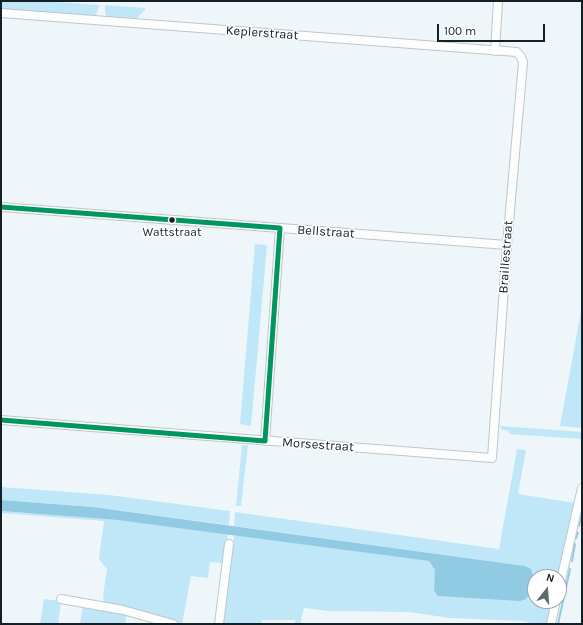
<!DOCTYPE html>
<html>
<head>
<meta charset="utf-8">
<style>
  body { margin:0 }
  #map { position:relative; width:583px; height:625px; overflow:hidden; background:#eef6f9; font-family:Karla,sans-serif }
  canvas { display:block }
  .frame { position:absolute; inset:0; border:2px solid #142026; pointer-events:none }
  .north { position:absolute; left:527px; top:569px; width:40px; height:40px; box-sizing:border-box; background:#fff; border:1px solid #a1a6a8; border-radius:50%; rotate:17deg; font-size:11px; font-weight:700; line-height:16px; text-align:center; color:#142026 }
  .north::after { content:''; display:block; margin:auto; width:14px; height:18px; background:#606b70; clip-path:polygon(50% 0,100% 100%,50% 72%,0 100%) }
  .scale { position:absolute; left:437px; top:24px; width:108px; height:18px; box-sizing:border-box; border:2px solid #142026; border-top:0; padding-left:5px; font-size:12px; line-height:14px; white-space:nowrap; color:#142026; -webkit-text-stroke:3px #fff; paint-order:stroke }
</style>
</head>
<body>
<div id="map">
<canvas width="583" height="625"></canvas>
<div class="frame"></div>
<div class="north">N</div>
<div class="scale">100 m</div>
</div>
<script>
const c = document.querySelector('canvas').getContext('2d');
c.lineJoin = 'round';
function fillPath(path, color) { c.fillStyle = color; c.fill(path, 'evenodd'); }
const shape = rows => new Path2D(rows.map(r => 'M' + r).join(''));
function trace(path, color, width, dash) { c.strokeStyle = color; c.lineWidth = width; c.lineCap = dash ? 'butt' : 'round'; c.setLineDash(dash || []); c.stroke(path); }
function drawText(font, color, halo, rows, align = 'center') {
  c.font = font + ' Karla,sans-serif'; c.lineWidth = 3; c.setLineDash([]); c.textBaseline = 'middle'; c.strokeStyle = halo; c.fillStyle = color; for (const [text, x, y, turn = 0] of rows) {
    c.save(); c.translate(x, y); c.rotate((+turn || 0) * Math.PI / 180); c.textAlign = isNaN(turn) ? turn : align; if (halo) c.strokeText(text, 0, 0); c.fillText(text, 0, 0); c.restore();
  }
}
const green = shape([
  [1,1,43,1,99,5,99,7,95,17,1,10],
  [105,5,145,8,145,10,135,20,107,18,105,11],
  [255,244,267,245,251,426,240,424],
  [582,306,582,428,560,426],
  [500,426,582,432,582,439,509,434,509,431,501,429],
  [242,445,248,445,241,506,236,506],
  [517,449,526,450,518,494,575,503,559,577,535,577,535,593,529,592,533,575,525,566,234,526,235,512,499,549],
  [1,487,109,495,230,511,229,525,93,507,1,500],
  [1,511,117,520,228,534,223,563,210,562,208,578,191,576,182,624,180,624,110,606,104,602,103,595,107,569,99,559,104,521,1,513],
  [234,535,429,561,432,564,436,573,526,599,528,596,535,598,535,601,553,602,548,624,533,624,524,621,450,618,409,612,329,611,304,608,301,620,301,624,295,624,295,620,262,620,261,624,221,623],
  [44,599,61,601,58,624,40,624],
  [83,605,127,614,125,624,80,624]
]);
const water = shape([
  [1,500,93,507,430,553,525,566,531,569,533,575,528,596,526,599,520,601,438,596,434,591,435,570,429,561,117,520,1,511]
]);
const stream = shape([
  [579,526,582,514],
  [576,538,578,533],
  [572,561,575,544],
  [558,624,570,569]
]);
const minor = shape([
  [1,13,517,52,521,57,523,62,507,245,492,458,1,420],
  [495,51,498,1],
  [1,207,507,245],
  [265,441,280,228],
  [559,589,582,488],
  [61,599,123,610,173,624],
  [219,624,229,544],
  [551,624,556,601]
]);
const bus1 = shape([
  [1,207,280,228],
  [1,420,265,441],
  [265,441,280,228]
]);
const markers = [
  [172,220,3.5,"#142026"]
];
const busNames = [
  ["Wattstraat",172,233]
];
const streetNames = [
  ["Keplerstraat",262,33,4],
  ["Bellstraat",326,232,4],
  ["Braillestraat",506,257,-86],
  ["Morsestraat",318,445,4]
];
fillPath(green, '#bfe7f8');
fillPath(water, '#91cbe3');
trace(stream, '#91cbe3', 2);
trace(minor, '#bdc7cb', 10);
trace(minor, '#fcfefe', 8);
trace(bus1, '#00965e', 5);
for (const [x, y, r, color] of markers) { const dot = new Path2D(); dot.arc(x, y, r, 0, 2 * Math.PI); c.fillStyle = color; c.fill(dot); trace(dot, '#fff', 1.5); }
drawText('12px', '#142026', '#fff', busNames);
drawText('13px', '#142026', '#fff', streetNames);
</script>
</body>
</html>
